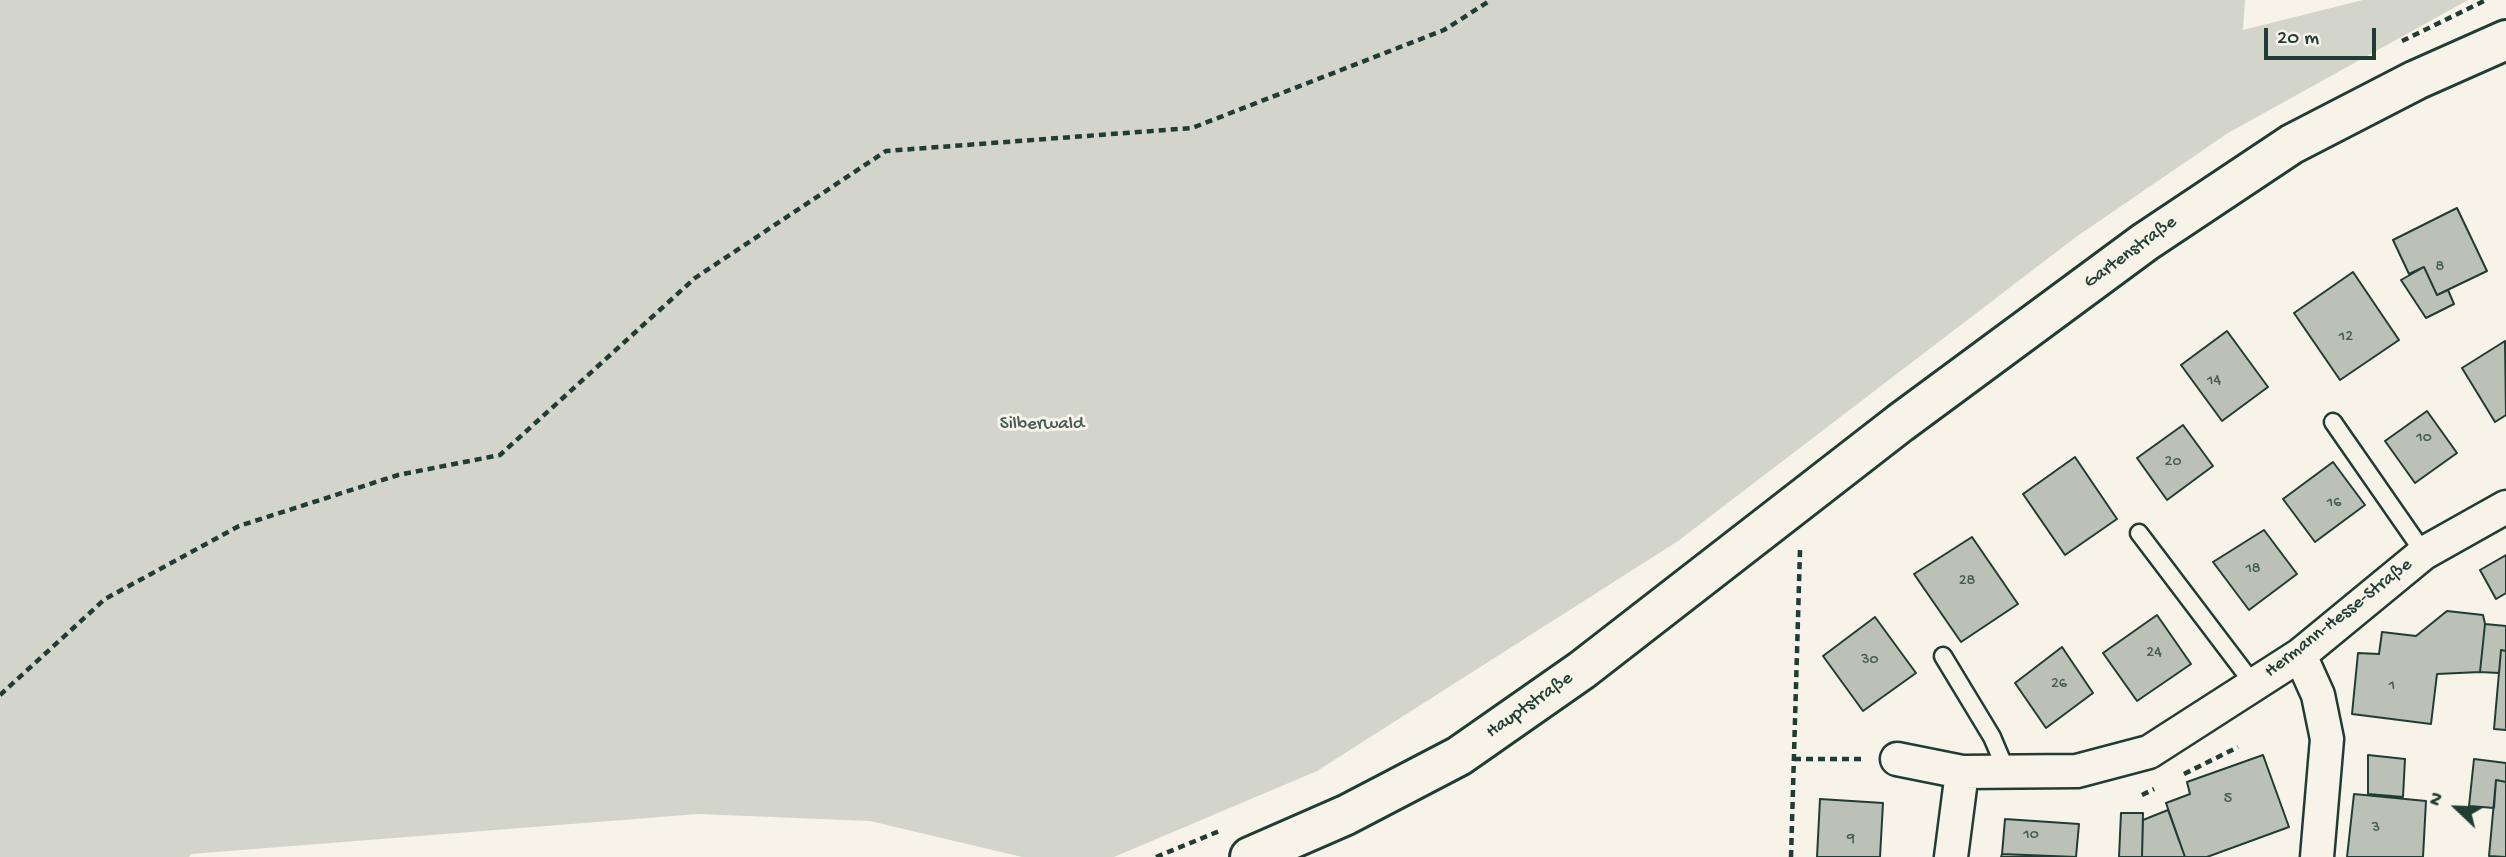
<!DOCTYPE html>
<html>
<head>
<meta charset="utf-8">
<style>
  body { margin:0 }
  #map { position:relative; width:2506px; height:857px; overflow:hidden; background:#f7f3e8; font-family:"Gochi Hand",sans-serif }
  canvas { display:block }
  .north { position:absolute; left:2422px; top:773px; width:70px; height:70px; -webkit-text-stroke:5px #f7f3e8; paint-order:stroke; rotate:293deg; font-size:19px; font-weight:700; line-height:28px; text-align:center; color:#1f3d34 }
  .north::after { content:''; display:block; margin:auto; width:24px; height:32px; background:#1f3d34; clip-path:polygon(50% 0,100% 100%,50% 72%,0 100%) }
  .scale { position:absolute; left:2264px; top:28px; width:112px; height:32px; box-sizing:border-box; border:4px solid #1f3d34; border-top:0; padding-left:9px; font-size:21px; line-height:24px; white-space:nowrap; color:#1f3d34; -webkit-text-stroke:5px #f7f3e8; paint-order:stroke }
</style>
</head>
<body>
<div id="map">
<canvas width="2506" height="857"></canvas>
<div class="north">N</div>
<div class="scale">20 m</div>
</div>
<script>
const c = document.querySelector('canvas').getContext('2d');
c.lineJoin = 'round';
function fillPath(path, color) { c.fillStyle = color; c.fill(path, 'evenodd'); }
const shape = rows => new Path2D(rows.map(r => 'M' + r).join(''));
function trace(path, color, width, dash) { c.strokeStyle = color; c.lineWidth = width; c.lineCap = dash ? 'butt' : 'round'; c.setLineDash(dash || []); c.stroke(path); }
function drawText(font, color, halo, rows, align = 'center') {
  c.font = font + ' "Gochi Hand",sans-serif'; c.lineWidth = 6; c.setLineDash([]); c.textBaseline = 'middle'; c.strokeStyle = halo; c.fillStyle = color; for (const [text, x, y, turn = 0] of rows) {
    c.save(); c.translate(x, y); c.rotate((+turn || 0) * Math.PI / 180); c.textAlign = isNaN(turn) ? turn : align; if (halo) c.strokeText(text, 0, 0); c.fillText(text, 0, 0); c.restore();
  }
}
const green = shape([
  [0,0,2245,0,2243,30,2363,0,2468,0,2228,133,2076,237,1678,541,1317,771,1114,857,1022,857,870,821,698,814,191,854,189,857,0,857]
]);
const building = shape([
  [2457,208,2487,271,2437,295,2424,267,2409,274,2393,240,2457,208],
  [2424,267,2437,295,2448,290,2454,304,2426,318,2401,280,2424,267],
  [2353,272,2399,340,2340,380,2294,313,2353,272],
  [2227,331,2268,387,2222,421,2181,365,2227,331],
  [2505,341,2506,415,2495,422,2462,368,2505,341],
  [2427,411,2457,453,2415,483,2385,441,2427,411],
  [2183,425,2213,466,2167,500,2137,458,2183,425],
  [2075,457,2117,519,2065,555,2023,494,2075,457],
  [2333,462,2365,505,2315,542,2283,499,2333,462],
  [2264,530,2297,574,2249,610,2213,562,2264,530],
  [1972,537,2018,604,1961,642,1914,574,1972,537],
  [2506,555,2506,593,2496,599,2480,570,2506,555],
  [2447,611,2483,615,2485,624,2480,672,2437,674,2431,724,2352,714,2358,653,2379,654,2382,632,2416,636,2447,611],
  [2157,615,2191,664,2137,701,2103,653,2157,615],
  [1875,617,1916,673,1863,711,1823,656,1875,617],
  [2485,624,2506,626,2506,651,2501,650,2499,673,2480,672,2485,624],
  [2062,647,2093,693,2046,728,2015,683,2062,647],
  [2501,650,2506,651,2506,730,2494,729,2501,650],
  [2263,755,2289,827,2207,857,2185,857,2166,803,2190,794,2187,782,2263,755],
  [2368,755,2405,759,2403,797,2368,794,2368,755],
  [2474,759,2506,763,2506,782,2496,780,2494,808,2469,806,2474,759],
  [2496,780,2506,782,2506,857,2489,856,2496,780],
  [2354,794,2426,801,2423,857,2347,857,2354,794],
  [1820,799,1883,803,1880,857,1817,857,1820,799],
  [2168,810,2185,857,2142,857,2143,820,2168,810],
  [2121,813,2143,813,2142,857,2119,857,2121,813],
  [2005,819,2079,824,2076,857,2002,854,2005,819],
  [2002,854,2072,857,2001,857,2002,854]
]);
const path = shape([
  [2402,41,2486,0],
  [0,695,105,599,239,526,398,475,500,455,695,278,886,151,1192,128,1444,30,1491,0],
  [1794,759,1864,759],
  [2184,774,2238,747],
  [2142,795,2154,789],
  [1156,857,1222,830],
  [1791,857,1800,550]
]);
const lane = shape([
  [2333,422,2424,553],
  [2139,533,2255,686],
  [1943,656,1992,737,2006,770]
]);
const street = shape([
  [2300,655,2318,695,2327,739,2317,857],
  [1897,759,1962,772,2077,771,2149,752,2300,655,2424,553,2506,507],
  [1951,857,1962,772]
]);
const secondary = shape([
  [1250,857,1346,815,1459,756,1582,670,1900,423,2145,242,2292,144,2416,80,2506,40]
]);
const numberNames = [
  ["8",2440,268],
  ["12",2346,338],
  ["14",2214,382],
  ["10",2424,439],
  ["20",2173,463],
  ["16",2334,504],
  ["18",2253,570],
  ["28",1967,582],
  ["24",2154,654],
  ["30",1870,661],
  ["26",2059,685],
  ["1",2392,687],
  ["5",2228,800],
  ["3",2376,829],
  ["10",2031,836],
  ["9",1851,840]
];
const streetNames = [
  ["Gartenstraße",2131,253,-36],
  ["Hermann-Hesse-Straße",2339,619,-38],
  ["Hauptstraße",1530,706,-35]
];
const parkNames = [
  ["Silberwald",1042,425]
];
fillPath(green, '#d3d5ca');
fillPath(building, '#bbc1b6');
trace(building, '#1f3d34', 2);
trace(lane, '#1f3d34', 21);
trace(street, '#1f3d34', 37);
trace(secondary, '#1f3d34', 44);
trace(path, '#1f3d34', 4.5, [7, 5]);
trace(lane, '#f7f3e8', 16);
trace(street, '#f7f3e8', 32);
trace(secondary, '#f7f3e8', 38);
drawText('16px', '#465e54', null, numberNames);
drawText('19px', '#1f3d34', '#f7f3e8', streetNames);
drawText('19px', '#435b52', '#f7f3e8', parkNames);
</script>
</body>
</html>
